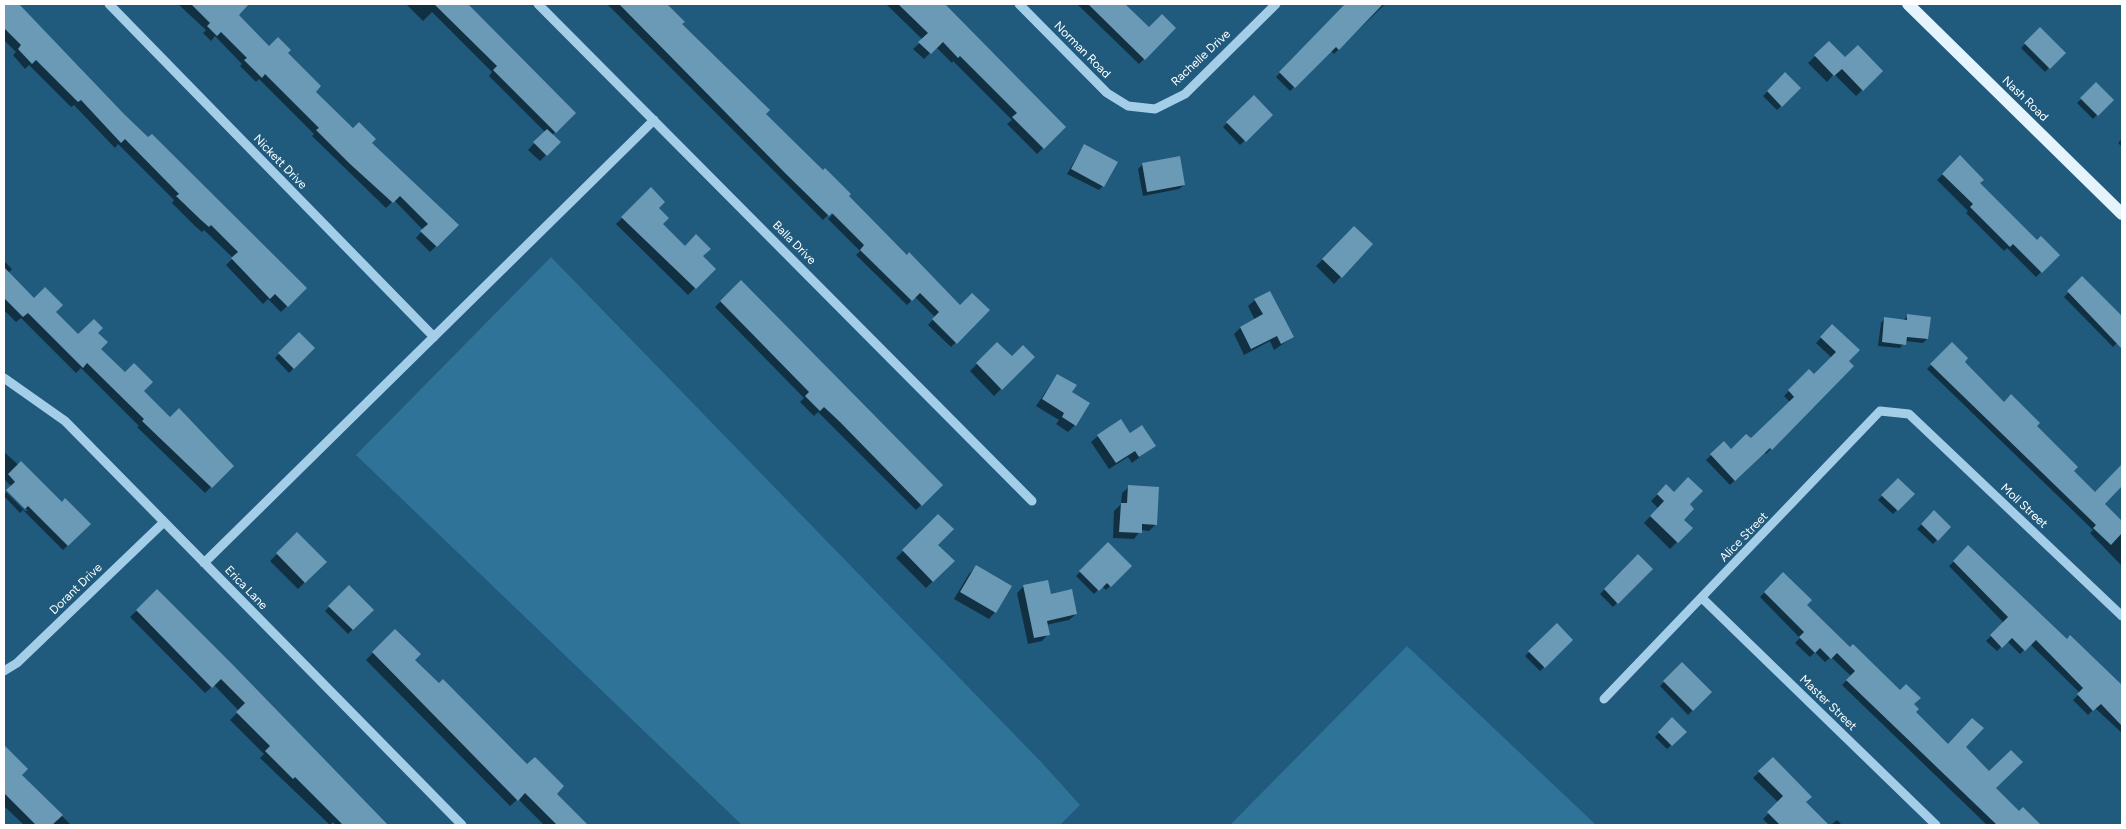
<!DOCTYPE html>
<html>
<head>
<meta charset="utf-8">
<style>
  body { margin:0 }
  #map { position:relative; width:2126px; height:829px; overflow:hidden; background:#205a7d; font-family:Figtree,sans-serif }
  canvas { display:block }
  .frame { position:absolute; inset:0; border:5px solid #fff; pointer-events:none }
</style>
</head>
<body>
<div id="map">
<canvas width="2126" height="829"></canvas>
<div class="frame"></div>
</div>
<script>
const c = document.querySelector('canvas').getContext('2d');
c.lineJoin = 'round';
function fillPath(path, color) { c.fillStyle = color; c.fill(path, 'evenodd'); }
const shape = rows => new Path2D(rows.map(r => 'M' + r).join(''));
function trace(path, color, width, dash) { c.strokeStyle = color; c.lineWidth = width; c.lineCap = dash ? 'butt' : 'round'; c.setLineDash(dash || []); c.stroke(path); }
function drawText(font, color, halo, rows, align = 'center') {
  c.font = font + ' Figtree,sans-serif'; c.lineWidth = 5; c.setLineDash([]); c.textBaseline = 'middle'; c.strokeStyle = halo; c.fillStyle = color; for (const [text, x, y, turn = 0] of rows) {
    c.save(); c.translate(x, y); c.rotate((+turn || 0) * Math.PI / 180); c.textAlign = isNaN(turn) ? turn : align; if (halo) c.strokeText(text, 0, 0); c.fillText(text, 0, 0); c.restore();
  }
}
const green = shape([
  [551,257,1043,764,1080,805,1060,825,742,825,356,455],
  [1407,646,1596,825,1230,825]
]);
const shadow = shape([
  [4,4,17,4,82,70,80,71,94,86,305,288,281,312,268,299,263,304,226,265,233,258,204,230,202,232,195,226,172,203,174,200,118,144,115,148,74,105,71,107,29,65,25,69,13,55,16,52,4,40],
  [178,4,223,4,228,9,233,4,239,4,244,8,237,15,269,47,286,53,314,92,458,225,430,252,416,238,423,230,394,200,386,208,312,136,314,134,259,79,256,82,240,66,242,64,215,36,211,41,203,33,206,30],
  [406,4,453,4,575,113,552,135,559,142,540,161,528,150,545,132,489,76,492,72,432,12,423,21],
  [607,4,665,4,683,22,681,24,764,114,960,307,988,310,951,347,928,325,935,317,915,297,907,305,856,255,860,251,828,219,837,210,835,208,823,220],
  [886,4,944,4,1064,127,1037,154,1007,124,1012,120,953,61,952,63,936,47,924,59,913,49,923,40],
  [1077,4,1124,4,1149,29,1175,28,1139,64],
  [1346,4,1385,4,1334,54,1331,51,1290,91,1276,77],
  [2040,29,2064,53,2045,72,2021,48],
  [1829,43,1845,59,1882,71,1856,96,1834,74,1827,82,1808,63],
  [1785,74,1799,88,1777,110,1763,96],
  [2096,84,2112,100,2093,119,2077,103],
  [1254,97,1272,115,1240,145,1223,127],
  [2122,139,2122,147,2118,143],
  [1084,145,1103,186,1099,190,1067,174],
  [1960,157,1979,183,2037,241,2058,255,2036,277,2007,248,2004,251,1966,213,1968,211,1937,180],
  [1179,158,1184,185,1179,189,1143,196,1138,169,1142,165],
  [651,189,661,224,685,248,702,256,714,269,688,295,616,224],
  [1354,228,1371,244,1334,284,1316,266],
  [4,261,12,269,8,273,34,299,54,312,78,336,97,333,100,349,170,419,232,466,205,493,137,427,139,426,81,368,76,373,21,318,16,322,4,310],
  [2082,278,2122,317,2122,338,2113,347,2064,297],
  [741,281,941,485,916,510,818,412,814,416,800,402,804,398,715,307],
  [1255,300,1293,337,1274,350,1270,341,1244,355,1234,334,1240,328,1255,320,1248,306],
  [1908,316,1927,339,1923,343,1905,341,1900,348,1878,346,1881,323,1885,318,1903,320],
  [1832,326,1848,361,1852,366,1766,454,1764,452,1730,485,1706,460,1724,443,1731,450,1751,440,1790,402,1784,396,1809,371,1814,376,1832,358,1816,343],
  [299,333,314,348,289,373,275,358],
  [997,344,1012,358,1033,357,994,396,970,371],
  [1952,344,1963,362,2003,404,2036,426,2072,471,2095,493,2120,468,2122,470,2122,484,2103,504,2122,523,2122,566,2090,533,2093,530,1927,369],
  [1057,375,1070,393,1075,425,1068,432,1056,424,1059,420,1036,406],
  [1130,434,1154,446,1132,463,1128,457,1109,469,1091,442,1098,436],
  [4,452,62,504,89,524,63,550,23,510,20,513,4,496,6,492,25,511,28,511,8,490,12,487,4,479],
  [1898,480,1913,494,1893,514,1878,500],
  [1666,486,1688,504,1683,520,1691,528,1670,549,1644,523,1658,508,1651,501],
  [1129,487,1156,524,1149,531,1141,530,1134,539,1113,538,1114,511,1121,504,1122,493],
  [1934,512,1949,527,1933,544,1917,529],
  [938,516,936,545,953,561,926,588,896,558],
  [297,534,325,562,298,589,270,561],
  [1108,544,1130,566,1106,590,1102,586,1094,594,1076,576],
  [1969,547,2067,641,2093,658,2122,688,2122,733,2095,708,2088,715,2073,700,2080,693,2030,644,2020,654,2007,641,1997,651,1986,641,2004,623,1949,566],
  [1638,556,1651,569,1613,607,1600,594],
  [976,567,995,612,989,619,954,599,969,574],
  [1783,574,1805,605,1850,649,1913,704,1914,712,1948,746,1964,747,1995,788,2019,813,2023,809,2038,825,1987,825,1842,685,1851,676,1831,657,1825,662,1815,652,1810,657,1795,643,1800,638,1760,597],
  [1024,586,1050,595,1076,614,1069,620,1046,625,1048,634,1042,641,1028,644,1017,593],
  [349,587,372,610,348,634,325,611],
  [157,591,386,825,336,825,333,822,330,825,260,758,264,754,230,720,239,711,214,685,205,693,130,617],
  [1557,625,1572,640,1540,671,1525,656],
  [395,630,414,660,586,825,544,825,518,799,510,806,366,660],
  [1682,664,1711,692,1688,715,1660,686],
  [1672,719,1685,732,1667,749,1655,737],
  [4,747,26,769,21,775,71,825,24,825,4,806],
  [1773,759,1805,802,1828,825,1769,825,1763,819,1779,803,1753,778],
  [1837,820,1842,825,1831,825]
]);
const building = shape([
  [4,4,19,4,124,114,148,137,152,134,307,288,288,307,275,294,270,299,231,258,238,252,211,225,209,227,201,220,176,196,179,194,125,139,121,143,81,100,78,102,36,60,32,64,18,49,21,45,4,28],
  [191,4,249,4,239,15,269,46,278,37,291,50,288,53,321,86,316,92,353,128,359,122,376,139,372,143,459,225,437,247,420,231,428,224,400,196,393,203,350,164,316,130,319,128,265,74,262,78,244,60,247,58,221,32,217,36,207,26,210,23],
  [434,4,468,4,576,113,556,133,493,70,497,66],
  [619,4,667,4,685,22,682,24,770,110,766,114,823,170,825,168,851,194,849,196,907,255,909,252,960,305,972,293,990,310,957,344,932,319,939,312,920,293,912,301,860,250,864,245,832,213,829,216,786,174],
  [898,4,945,4,1066,127,1044,149,1012,117,1017,113,960,56,958,58,943,42,931,54,918,42,928,33],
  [1088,4,1125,4,1149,27,1162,14,1176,28,1145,60],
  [1345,4,1383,4,1339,50,1336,47,1295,88,1279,72],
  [2040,27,2066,53,2050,69,2024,43],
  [1829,41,1845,57,1858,45,1883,71,1863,91,1842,69,1834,76,1814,55],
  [1785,72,1801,88,1782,107,1767,91],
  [2096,82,2114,100,2098,116,2080,98],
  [1254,95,1273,115,1246,142,1226,122],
  [547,129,561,142,547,156,533,142],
  [1084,144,1118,162,1104,187,1071,169],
  [1960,155,1984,180,1980,183,2037,240,2041,236,2060,255,2042,273,2013,244,2010,247,1970,207,1973,204,1942,174],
  [1180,156,1185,185,1147,192,1142,163],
  [651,187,665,202,659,208,669,218,663,224,685,246,696,234,711,249,703,256,716,269,696,289,621,217],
  [1354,226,1373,244,1342,278,1322,259],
  [4,267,34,298,45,287,63,305,56,312,78,334,94,319,103,328,98,333,108,342,101,349,125,372,134,363,153,382,144,391,170,417,179,408,234,466,212,488,142,421,144,419,87,363,83,368,28,313,23,317,4,298],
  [2082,276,2122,316,2122,349,2067,291],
  [741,280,943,485,922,506,840,422,824,407,820,411,805,396,809,392,720,301],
  [1270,291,1294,337,1281,344,1277,336,1251,349,1240,327,1263,314,1254,299],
  [1907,314,1931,317,1928,339,1907,337,1906,345,1882,342,1884,317,1907,320],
  [1832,324,1860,350,1849,361,1854,366,1772,450,1770,448,1735,481,1710,454,1724,441,1731,449,1746,434,1751,438,1794,397,1788,390,1809,369,1814,374,1836,352,1820,337],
  [299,332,315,348,294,369,278,353],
  [997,342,1012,356,1023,345,1035,357,1002,390,976,363],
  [1952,342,1968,358,1965,362,2004,402,2011,394,2040,423,2037,426,2078,467,2074,471,2095,492,2122,464,2122,486,2105,504,2122,521,2122,533,2111,545,2093,528,2096,525,1930,364],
  [1057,374,1077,385,1072,392,1090,403,1076,426,1062,417,1064,413,1042,399],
  [1121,419,1130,433,1142,425,1156,446,1139,457,1135,451,1116,463,1097,435],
  [21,461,62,502,65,498,91,524,68,546,28,506,25,509,6,490,15,482,8,474],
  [1688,477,1703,491,1690,504,1694,509,1684,520,1693,528,1678,543,1650,516,1664,501,1657,494,1666,484,1674,492],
  [1898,478,1915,494,1898,511,1881,495],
  [1128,485,1159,487,1157,525,1142,524,1142,533,1119,532,1121,503,1127,503],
  [1934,510,1951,527,1938,541,1921,524],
  [938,514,954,529,938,545,955,561,933,582,902,550],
  [297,532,327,562,305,583,276,553],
  [1108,542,1132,566,1111,587,1107,583,1099,591,1079,571],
  [1968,545,2067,639,2070,635,2122,685,2122,726,2101,704,2093,711,2077,694,2083,688,2036,640,2025,651,2012,638,2002,648,1990,635,2008,617,1953,561],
  [1638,554,1653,569,1618,604,1604,589],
  [976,565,1012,586,996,613,960,592],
  [1783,572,1812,600,1807,605,1850,647,1853,644,1900,690,1906,684,1921,698,1914,704,1919,709,1916,712,1948,744,1972,718,1984,728,1966,747,1989,771,2011,750,2023,762,1996,788,2019,811,2023,807,2041,825,1997,825,1846,680,1855,671,1837,653,1831,659,1820,648,1815,653,1799,637,1804,632,1764,592],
  [1048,580,1051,594,1072,589,1077,614,1047,621,1050,635,1034,638,1023,585],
  [349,585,374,610,353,630,328,606],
  [157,589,234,666,388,825,343,825,295,777,293,779,265,751,270,746,236,712,245,703,221,679,212,688,136,610],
  [1557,623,1573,640,1545,668,1528,651],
  [395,629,421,654,415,660,439,683,443,679,527,764,535,757,564,786,557,794,588,825,557,825,525,793,518,801,372,652],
  [1682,662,1712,692,1693,711,1663,681],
  [1672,717,1687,732,1672,746,1658,732],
  [4,745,28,769,22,775,63,815,52,825,36,825,4,793],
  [1773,757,1812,797,1806,802,1829,825,1780,825,1767,812,1783,796,1758,771]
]);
const minor = shape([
  [109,4,434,337],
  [538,4,1032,501],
  [1019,4,1107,93,1128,106,1155,109,1185,94,1276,4],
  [4,378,65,421,462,825],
  [204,563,654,120],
  [1702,598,1936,825],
  [4,671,17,663,164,522],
  [1604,699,1880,411,1909,414,2122,616]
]);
const major = shape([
  [1908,4,2122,214]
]);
const streetNames = [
  ["Norman Road",1082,50,45],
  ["Rachelle Drive",1201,58,-43],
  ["Nash Road",2025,99,44],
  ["Nickett Drive",280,162,46],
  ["Balla Drive",794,243,45],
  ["Moll Street",2024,506,43],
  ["Alice Street",1744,537,-46],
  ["Erica Lane",246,588,46],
  ["Dorant Drive",76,589,-44],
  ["Master Street",1828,703,44]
];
fillPath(green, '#307399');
fillPath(shadow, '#0007');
fillPath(building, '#6a9ab6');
trace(minor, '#a4cee7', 9);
trace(major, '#e5f3fd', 12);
drawText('12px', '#fff', '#205a7d', streetNames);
</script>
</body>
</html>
